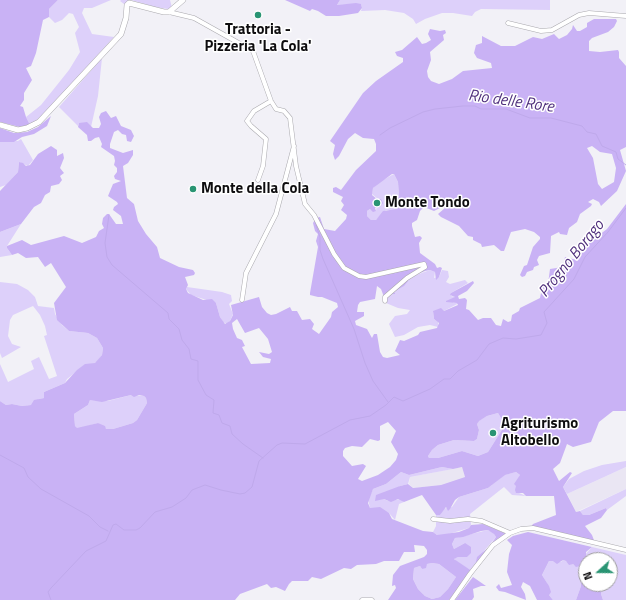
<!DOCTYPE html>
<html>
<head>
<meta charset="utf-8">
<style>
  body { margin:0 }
  #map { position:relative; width:626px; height:600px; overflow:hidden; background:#f2f1f7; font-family:"Titillium Web",sans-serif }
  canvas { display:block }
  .north { position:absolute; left:578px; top:552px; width:40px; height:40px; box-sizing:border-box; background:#fff; border:1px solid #9f9e9f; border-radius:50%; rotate:249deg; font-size:11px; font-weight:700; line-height:16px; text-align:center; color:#0e0d0f }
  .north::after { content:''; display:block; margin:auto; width:14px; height:18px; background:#299473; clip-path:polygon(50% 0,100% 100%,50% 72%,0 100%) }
</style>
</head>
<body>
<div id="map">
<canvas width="626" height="600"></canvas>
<div class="north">N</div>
</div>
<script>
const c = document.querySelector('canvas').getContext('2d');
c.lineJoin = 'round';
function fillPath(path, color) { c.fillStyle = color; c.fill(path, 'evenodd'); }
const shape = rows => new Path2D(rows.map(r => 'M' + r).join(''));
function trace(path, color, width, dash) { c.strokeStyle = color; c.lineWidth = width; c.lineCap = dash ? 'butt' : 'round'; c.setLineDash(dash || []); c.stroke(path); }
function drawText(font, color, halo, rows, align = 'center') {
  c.font = font + ' "Titillium Web",sans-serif'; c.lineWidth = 3; c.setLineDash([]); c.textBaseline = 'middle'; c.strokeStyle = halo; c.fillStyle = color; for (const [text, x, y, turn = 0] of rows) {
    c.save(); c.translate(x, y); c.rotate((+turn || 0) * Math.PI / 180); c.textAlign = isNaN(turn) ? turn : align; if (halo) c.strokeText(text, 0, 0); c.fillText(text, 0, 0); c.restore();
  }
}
const built = shape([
  [462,467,465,477,441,485,413,488,409,484,410,477],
  [626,467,626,489,576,512,567,494]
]);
const green = shape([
  [58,0,111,0,92,8,84,8,82,13,92,34,114,37,43,115,30,125,26,117,41,105,69,70,80,52,75,33,79,27,73,14,69,13,62,20,55,23,49,17,49,9],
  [121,0,170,0,172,8,168,9,155,7,131,0,124,4,120,1],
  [340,0,550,0,550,10,481,9,475,12,472,16,453,13,442,13,425,19,416,24,413,19,404,13,385,10,361,11,362,8,361,4,337,5],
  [102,58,98,96,91,127,84,123,79,123,78,126,59,107],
  [21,139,33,160,28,166,19,162,18,172,6,185,0,187,0,142,18,141],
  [394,174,398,182,399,196,397,210,386,210,376,220,371,220,367,216,367,211,370,209,376,211,378,199,372,194,373,188,379,182],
  [21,224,7,246,7,248,12,255,0,257,0,232],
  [430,270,435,272,434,278,439,277,442,270,448,271,449,277,446,282,450,284,465,280,468,283,451,293,451,296,455,297,453,303,459,303,444,311,433,312,434,319,438,322,438,327,430,325,418,327,404,335,395,337,389,324,395,316,407,314,410,310,398,308,386,303,384,301,386,297,408,278],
  [0,282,17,284,28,290,35,297,38,306,54,308,55,314,62,325,69,331,88,333,97,338,103,348,102,355,97,362,93,364,86,364,67,379,65,383,44,392,44,398,39,399,32,405,22,406,12,404,6,405,0,401,0,364,8,382,34,369,31,361,39,357,49,379,57,376,44,336,47,335,45,326,40,315,33,306,13,315,10,320,8,336,12,344,21,347,2,358,0,353],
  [187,287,222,292,231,295,232,301,229,304,233,314,230,321,227,324,223,322,220,317,216,303,191,295,186,289],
  [131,395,144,396,146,398,147,403,137,420,133,423,113,429,106,429,98,423,77,429,75,426,74,414,88,405,90,400,108,401],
  [498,413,505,425,488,452,478,456,462,451,438,458,429,458,428,456,432,450,438,445,454,440,474,441,477,439,479,430,477,424,478,421,487,416],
  [626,461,626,467,567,494,563,487,569,479,584,471,602,465],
  [442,467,453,469,410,477,408,484,400,486,384,499,388,501,401,499,404,502,399,504,395,520,389,513,370,508,368,499,373,489,386,484,401,472,409,475],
  [516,472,520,475,516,488,519,493,526,496,512,495,504,487,470,514,471,525,469,528,445,535,437,535,433,532,436,526,436,515,440,515,442,509,452,507,459,497,488,488,504,475],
  [626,489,626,496,607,510,606,508,589,515,583,515,580,511],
  [488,530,493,532,496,537,484,551,472,571,456,561,454,558,458,557,465,543,454,549,452,544,455,538],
  [592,547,626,555,626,600,603,600,601,594,603,584,610,584,610,560,600,559,586,560,586,566,582,570,581,586,576,600,553,600,549,595,547,583,542,575,549,561,550,560,561,562,563,560,573,564,575,566],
  [432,563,439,564,456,577,448,589,440,597,432,599,425,596,418,589,413,579,414,568,420,566,422,569,427,564]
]);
const forest = shape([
  [0,0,58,0,49,9,49,17,43,20,36,53,31,66,26,68,32,80,24,93,24,100,20,106,23,107,26,117,30,125,20,127,0,122],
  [285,0,340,0,337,5,356,3,361,4,362,8,358,13,339,16,326,16,318,11,312,9,310,11],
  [594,19,616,19,617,21,614,27,608,32,592,38,589,41,589,51,600,52,618,50,619,52,619,58,626,66,626,147,620,150,626,171,617,191,601,206,599,202,593,199,588,202,592,204,591,206,580,214,577,222,569,228,567,235,560,234,559,232,551,236,550,253,539,256,537,260,539,265,534,267,533,270,527,272,525,276,522,277,520,275,524,266,527,265,533,247,540,239,540,237,534,232,525,229,511,232,504,251,501,251,494,245,482,247,481,244,473,240,473,237,468,236,459,226,441,217,438,214,445,208,442,207,434,211,424,207,420,211,417,220,412,223,412,226,415,237,420,236,422,238,419,243,420,253,435,264,437,268,440,267,442,268,439,277,436,280,435,272,430,270,425,271,408,278,408,281,404,286,393,292,395,293,395,294,390,294,384,297,381,289,377,286,375,299,360,302,358,305,357,312,364,312,364,316,355,321,356,325,367,329,372,338,374,334,377,334,380,352,383,357,387,358,400,355,395,351,400,340,404,341,418,335,420,332,437,328,439,323,434,319,433,311,441,308,444,311,458,305,457,303,446,302,446,301,455,297,450,295,451,293,473,281,474,283,467,291,458,296,459,299,465,298,467,300,466,309,469,310,478,320,483,318,491,318,496,325,501,326,503,319,508,322,511,321,512,315,519,311,520,308,540,298,542,288,548,284,550,269,563,267,565,257,577,260,586,245,607,229,626,204,626,411,613,411,599,422,591,442,573,447,567,444,560,463,553,469,559,481,570,472,572,473,563,487,576,512,580,511,583,515,589,515,606,508,607,510,601,518,585,526,592,535,595,543,531,527,533,524,556,515,554,496,526,496,523,493,516,493,515,490,516,486,514,484,520,475,516,472,505,475,488,488,459,497,455,500,450,509,448,511,446,507,440,515,436,515,422,495,404,502,398,499,391,502,384,499,375,501,376,495,400,486,408,484,413,488,441,485,465,477,462,467,453,469,442,467,409,475,401,472,386,484,373,489,368,503,370,508,380,507,389,513,392,519,423,531,433,532,437,535,459,532,469,528,471,525,483,524,507,534,475,567,477,557,489,547,496,537,494,534,488,530,481,531,463,537,455,538,452,544,454,549,465,543,471,547,471,553,467,557,458,557,454,559,472,571,449,600,388,600,396,588,395,585,392,586,393,575,400,566,424,557,427,554,427,550,424,546,414,545,415,552,404,552,399,561,384,561,376,564,357,565,351,569,344,568,321,579,312,577,308,581,292,581,289,584,285,591,276,587,271,588,267,584,240,594,235,600,0,600,0,401,6,405,12,404,22,406,31,405,34,400,44,398,44,392,65,383,77,370,85,364,95,363,102,355,103,348,97,338,88,333,69,331,57,320,54,303,66,287,51,263,45,267,38,257,26,258,18,253,12,255,7,248,7,246,22,240,31,245,64,236,82,243,96,237,99,231,104,228,102,224,103,218,107,214,109,214,116,224,123,224,121,216,113,210,114,207,118,204,117,202,108,196,113,184,121,181,115,179,114,176,117,172,117,168,114,165,115,161,114,156,101,147,102,144,99,137,95,138,91,141,88,141,87,135,78,127,79,123,87,122,93,128,99,128,101,124,99,117,101,113,106,111,111,118,116,116,121,126,131,130,134,136,131,142,127,141,126,135,122,134,118,130,114,132,110,144,110,148,123,153,133,150,133,155,128,163,123,166,127,198,134,204,138,221,146,234,157,247,160,258,179,267,193,270,195,273,194,275,185,277,188,285,186,289,188,293,203,300,212,299,216,303,220,317,225,324,230,321,233,315,231,305,259,297,262,307,267,313,271,315,276,314,290,307,292,311,297,311,302,320,310,319,314,324,312,329,319,334,331,317,332,312,338,307,337,303,322,297,318,297,310,295,310,293,318,247,316,241,318,234,315,231,313,223,316,218,320,217,324,229,335,231,346,219,347,215,341,210,344,205,341,201,343,197,333,192,333,188,336,187,341,190,356,170,376,151,376,144,374,139,363,138,355,133,348,139,339,156,335,160,333,154,335,145,330,141,363,93,376,81,403,62,403,58,397,56,395,52,402,50,417,37,422,44,426,43,431,40,428,34,430,29,440,31,445,30,446,33,443,35,444,40,430,52,431,60,427,71,428,77,431,81,439,84,452,79,463,71,492,68,491,63,477,58,474,53,476,45,482,43,482,36,501,46,515,46,533,37,542,39,554,34,559,39,567,35,572,29,573,25,577,31,580,31,587,27,587,23],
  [592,146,600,152,612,154,616,168,614,182,602,189,598,184,593,158,587,148],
  [392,174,394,174,398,182,399,196,395,204,397,209,383,211,376,220,371,220,367,216,367,211,370,209,373,212,376,211,375,208,380,207,383,203,381,199,377,199,372,195,373,188],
  [237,319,245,333,259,328,268,339,272,352,269,354,259,352,263,357,271,359,270,363,251,364,243,349,242,347,245,346,242,340,237,338,233,329,232,323],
  [131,395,134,397,139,395,144,396,146,398,147,403,137,420,133,423,113,429,106,429,105,426,98,423,77,428,75,426,74,414,88,405,90,400,102,402],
  [498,413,505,425,488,452,478,456,462,451,438,458,429,458,428,456,432,450,438,445,454,440,474,441,477,439,479,430,477,424,479,421,487,416],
  [388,422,396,431,391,442,398,454,396,460,390,467,378,475,362,481,358,479,366,466,363,464,352,466,343,456,343,451,345,448,352,446,362,447,370,439,378,441,380,440,380,426],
  [432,563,439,564,456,577,448,589,440,597,432,599,425,596,418,589,413,579,414,568,420,566,422,569,426,568,427,564],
  [51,116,47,126,34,134,22,137,14,142,0,142,0,128,14,133,27,132,38,127],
  [51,146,57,150,57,156,63,153,64,158,60,168,64,173,60,176,62,180,59,184,51,186,50,192,45,195,41,203,34,207,21,224,0,232,0,191,18,172,19,162,23,163,26,166,30,165,38,154],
  [528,532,592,547,586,552,586,557,580,566,576,567,573,564,569,565,566,561,563,560,557,564,553,561,549,561,542,575,549,586,551,592,549,595,553,600,537,600,530,586,523,582,521,587,525,594,526,600,505,592,499,591,496,587,499,584,501,588,512,585,507,572,509,554,512,545,507,540,513,536],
  [586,566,586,584,603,584,601,594,603,600,576,600,581,586,581,573],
  [473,577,486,586,481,586,473,589,474,597,472,600,455,600]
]);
const stream = shape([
  [380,135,390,128,423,112,435,109,463,106,475,106,481,109,506,109,530,118,551,118,582,126,587,132,596,134,602,146,616,152,618,159,626,165],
  [109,215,105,243,107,257,112,265,168,313,169,319,179,329,182,340,189,349,191,359,198,361,198,380,206,395,214,400,213,413,219,415,222,423,230,426,232,434,243,444,263,458],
  [316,225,320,237,320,250,323,259,354,329,365,363,373,381,388,402],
  [0,455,24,468,28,477,41,489,89,516,100,527,108,531],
  [51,600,48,592,51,588,86,551,106,541,113,525,116,524,124,530,136,530,140,528,155,512,172,507,186,498,192,490,205,485,221,490,240,494,245,493,252,487,259,461,277,445,282,443,305,444,350,420,370,416,386,405,394,397,403,401,430,389,444,379,450,379,458,371,477,360,489,344,503,338,516,339,541,335,547,323,544,312,574,279,585,257,608,232,626,208]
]);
const minor = shape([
  [169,12,194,18,253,51,271,101,276,109,284,111,290,118,296,166,305,204,314,215,334,254,344,268,359,276,366,277,424,264,425,267,407,278,385,297,385,301],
  [508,23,541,31,552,30,579,15,589,13,626,16],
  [258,180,263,166,266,139,251,126,247,121,254,111,271,101],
  [242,300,246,273,276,214,294,146],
  [433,519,450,521,468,519,482,521,510,533,521,529,533,528,626,550],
  [362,600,372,600],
  [452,600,470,574,493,545,510,533]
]);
const tertiary = shape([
  [0,125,18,130,27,128,39,122,121,34,126,18,127,5,129,3,164,12,169,12,183,0]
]);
const markers = [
  [258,15,4,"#299473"],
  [193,189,4,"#299473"],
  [377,203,4,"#299473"],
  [493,433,4,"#299473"]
];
const poiNames = [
  ["Trattoria -",258,30,"center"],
  ["Pizzeria 'La Cola'",258,47,"center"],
  ["Monte della Cola",201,189],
  ["Monte Tondo",385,203],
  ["Agriturismo",501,424],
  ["Altobello",501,441]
];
const waterNames = [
  ["Rio delle Rore",511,102,8],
  ["Progno Borago",572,259,-51]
];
fillPath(built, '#eae6f3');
fillPath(green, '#ddd0fa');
fillPath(forest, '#c9b2f5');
trace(stream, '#bfa9eb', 1);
trace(minor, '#aaa9ae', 5);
trace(tertiary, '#aaa9ae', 6);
trace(minor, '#fff', 4);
trace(tertiary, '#fff', 5);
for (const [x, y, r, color] of markers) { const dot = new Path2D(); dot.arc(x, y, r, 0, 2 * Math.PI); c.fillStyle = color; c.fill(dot); trace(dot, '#fff', 1.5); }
drawText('bold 15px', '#0e0d0f', '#fff', poiNames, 'left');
drawText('italic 16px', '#50307d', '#fff', waterNames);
</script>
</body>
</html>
